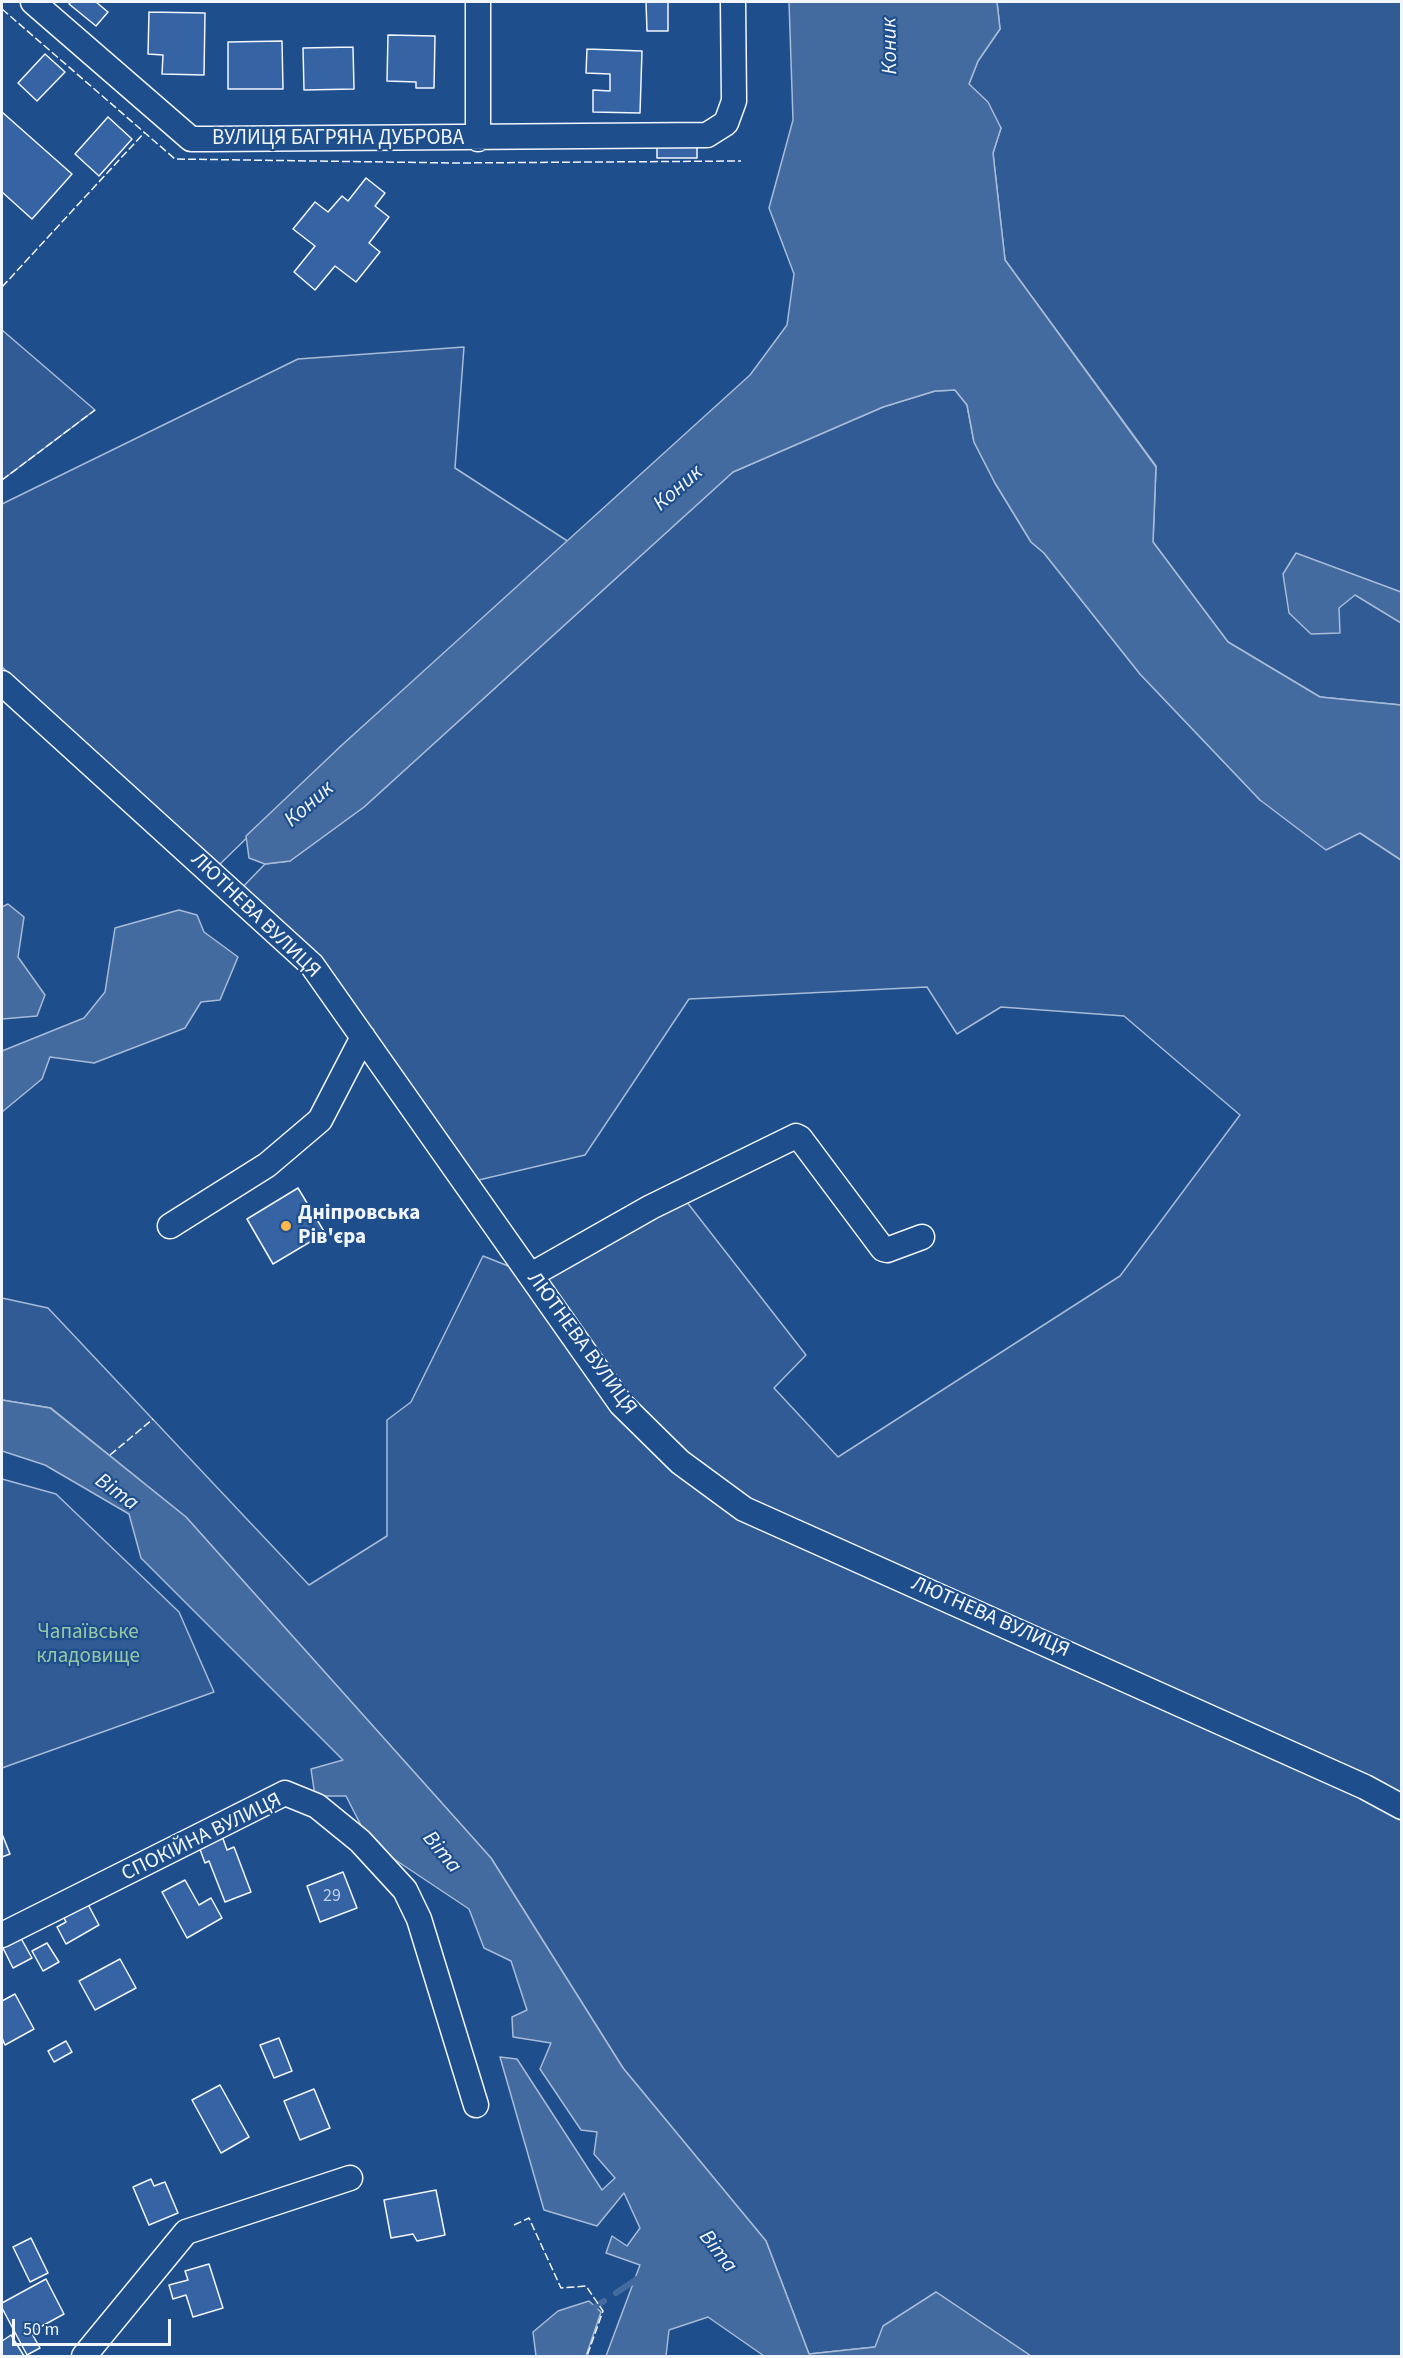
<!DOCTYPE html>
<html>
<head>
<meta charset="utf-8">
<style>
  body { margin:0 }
  #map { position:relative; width:1403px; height:2358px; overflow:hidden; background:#1f4e8c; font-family:"Source Sans 3",sans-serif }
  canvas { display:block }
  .frame { position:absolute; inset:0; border:3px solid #f2f6ff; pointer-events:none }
  .scale { position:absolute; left:12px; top:2319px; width:159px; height:27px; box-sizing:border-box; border:3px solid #f2f6ff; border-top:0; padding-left:8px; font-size:18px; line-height:21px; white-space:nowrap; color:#f2f6ff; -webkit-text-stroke:4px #1f4e8c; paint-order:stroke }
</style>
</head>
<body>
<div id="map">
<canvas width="1403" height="2358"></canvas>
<div class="frame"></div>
<div class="scale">50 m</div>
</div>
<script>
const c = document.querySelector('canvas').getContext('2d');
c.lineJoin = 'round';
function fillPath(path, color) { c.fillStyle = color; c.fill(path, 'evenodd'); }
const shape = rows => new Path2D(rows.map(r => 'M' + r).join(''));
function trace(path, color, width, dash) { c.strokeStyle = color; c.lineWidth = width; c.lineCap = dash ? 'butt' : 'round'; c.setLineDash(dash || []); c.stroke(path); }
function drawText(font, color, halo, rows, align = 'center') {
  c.font = font + ' "Source Sans 3",sans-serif'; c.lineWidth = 4.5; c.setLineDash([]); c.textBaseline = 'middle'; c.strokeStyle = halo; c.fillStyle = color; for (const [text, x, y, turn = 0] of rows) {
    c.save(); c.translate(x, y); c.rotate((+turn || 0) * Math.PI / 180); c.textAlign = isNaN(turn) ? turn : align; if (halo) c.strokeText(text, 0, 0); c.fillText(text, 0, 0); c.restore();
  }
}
const green = shape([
  [997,2,1401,2,1401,705,1320,697,1228,642,1153,542,1156,466,1005,260,993,153,1001,128,969,84,978,61,1000,29,997,2],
  [2,330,95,410,2,480,2,330],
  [464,347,455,468,569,542,341,746,219,865,2,667,2,504,298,359,464,347],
  [955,390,967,405,974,442,995,483,1031,542,1044,553,1140,674,1260,800,1360,833,1401,860,1401,2356,1031,2356,936,2292,875,2347,809,2354,766,2241,623,2068,491,1858,186,1517,51,1408,2,1400,2,1298,48,1308,309,1585,387,1536,387,1420,411,1402,483,1256,531,1275,686,1201,806,1355,774,1388,838,1457,1120,1276,1240,1115,1124,1016,1001,1007,957,1034,927,987,689,999,585,1155,466,1183,312,965,236,894,265,864,290,861,364,807,733,472,883,407,935,391,955,390],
  [2,1479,56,1494,179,1612,214,1692,2,1768,2,1479]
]);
const water = shape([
  [789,2,997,2,1000,29,978,61,969,84,988,102,1001,128,993,153,1005,260,1156,467,1153,542,1228,642,1320,697,1401,705,1401,860,1360,833,1326,850,1260,800,1140,674,1044,553,1031,542,995,483,974,442,967,405,955,390,935,391,883,407,733,472,364,807,290,861,265,864,249,858,246,836,341,746,750,375,787,325,794,274,769,208,793,120,789,2],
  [1296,553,1401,592,1401,623,1355,595,1339,608,1340,633,1311,634,1289,613,1283,574,1296,553],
  [8,904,24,917,18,957,45,995,37,1016,2,1019,2,907,8,904],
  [179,910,197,915,204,932,238,957,220,1000,201,1002,185,1028,94,1063,50,1057,42,1079,2,1112,2,1051,84,1018,105,992,115,928,179,910],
  [2,1400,50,1408,186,1517,491,1858,623,2068,766,2241,809,2354,875,2347,883,2326,936,2292,1031,2356,764,2356,708,2317,669,2330,666,2356,606,2356,640,2265,606,2253,612,2236,627,2246,640,2228,624,2193,597,2226,544,2210,500,2057,517,2059,602,2190,615,2178,594,2154,597,2132,581,2130,540,2069,551,2043,513,2037,512,2017,527,2010,511,1961,484,1948,469,1909,370,1843,346,1796,315,1796,311,1769,343,1760,141,1558,129,1514,45,1465,2,1451,2,1400],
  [589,2301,601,2312,586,2356,536,2356,533,2332,558,2311,589,2301]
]);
const stream = shape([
  [616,2293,640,2277],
  [595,2307,604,2301]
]);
const building = shape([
  [71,2,96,2,108,12,96,26,69,4,71,2],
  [646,2,668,2,668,31,647,31,646,2],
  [149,12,205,13,204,75,162,74,163,55,148,54,149,12],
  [388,35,435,36,434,88,416,88,416,82,387,81,388,35],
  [282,41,283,89,228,89,228,42,282,41],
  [353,47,354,89,304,90,303,48,353,47],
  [587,49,642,51,640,113,593,112,593,90,610,91,610,74,586,73,587,49],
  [45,54,65,72,37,101,18,83,45,54],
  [2,112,72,174,32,219,2,192,2,112],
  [108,117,132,139,99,176,75,154,108,117],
  [697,144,697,158,657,158,657,145,697,144],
  [366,178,385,193,375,206,389,217,369,243,380,252,356,282,335,266,315,290,294,272,315,246,293,229,315,202,328,212,342,196,348,201,366,178],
  [298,1188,325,1233,273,1264,247,1219,298,1188],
  [2,1834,10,1854,2,1857,2,1834],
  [222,1836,227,1850,234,1847,251,1892,225,1902,209,1861,205,1863,198,1844,222,1836],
  [343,1872,357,1908,320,1922,307,1886,343,1872],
  [185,1880,199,1905,211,1898,222,1918,187,1938,162,1892,185,1880],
  [84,1897,99,1925,66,1944,57,1927,66,1922,60,1910,84,1897],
  [18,1933,32,1958,13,1968,2,1946,18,1933],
  [47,1943,59,1962,43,1971,32,1951,47,1943],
  [120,1959,136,1988,95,2010,79,1981,120,1959],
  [15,1994,34,2029,5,2045,2,2038,2,2001,15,1994],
  [279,2038,292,2071,274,2078,260,2045,279,2038],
  [66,2041,72,2052,54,2062,48,2051,66,2041],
  [220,2085,249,2137,221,2153,192,2100,220,2085],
  [314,2089,330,2128,300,2140,284,2101,314,2089],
  [151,2179,154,2186,165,2182,178,2213,149,2225,133,2187,151,2179],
  [436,2190,445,2235,417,2241,413,2234,391,2238,384,2200,436,2190],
  [31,2238,48,2273,30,2282,13,2247,31,2238],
  [209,2264,223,2308,193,2317,186,2295,173,2299,169,2285,188,2280,185,2271,209,2264],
  [46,2279,64,2314,31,2332,40,2348,27,2355,2,2308,2,2303,46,2279],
  [11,2335,24,2356,2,2356,2,2341,11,2335]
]);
const minor = shape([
  [33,2,191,139,212,139,707,135,726,123,734,101,733,2],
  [478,139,478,2],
  [2,683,312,965,621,1404,680,1462,744,1509,1365,1787,1402,1807],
  [170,1226,267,1165,320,1120,363,1037],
  [531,1275,651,1207,796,1136,800,1138,883,1249,887,1250,922,1237],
  [2,1935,285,1793,317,1806,360,1841,405,1890,419,1919,476,2105],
  [84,2356,186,2232,350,2178]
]);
const fence = shape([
  [2,9,175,159,454,163,741,161],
  [2,287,144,133],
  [2,480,95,410],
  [110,1455,153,1419],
  [514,2225,529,2218,561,2288,586,2286,603,2311,587,2356]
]);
const markers = [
  [286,1226,6,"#ffb74d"]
];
const numberNames = [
  ["29",332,1897]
];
const streetNames = [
  ["ВУЛИЦЯ БАГРЯНА ДУБРОВА",338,139],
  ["ЛЮТНЕВА ВУЛИЦЯ",255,916,44],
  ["ЛЮТНЕВА ВУЛИЦЯ",581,1344,54],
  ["ЛЮТНЕВА ВУЛИЦЯ",990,1618,24],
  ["СПОКІЙНА ВУЛИЦЯ",202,1838,-26]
];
const poiNames = [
  ["Дніпровська",298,1214],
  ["Рів'єра",298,1238]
];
const parkNames = [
  ["Чапаївське",88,1633],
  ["кладовище",88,1657]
];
const waterNames = [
  ["Коник",891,46,-91],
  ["Коник",679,489,-41],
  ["Коник",310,805,-41],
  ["Віта",116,1493,36],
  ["Віта",441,1853,50],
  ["Віта",717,2252,52]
];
fillPath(green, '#305b95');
trace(green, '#a8bbd7', 1.5);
fillPath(water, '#446ba0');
trace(water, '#a8bbd7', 1.5);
trace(stream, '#446ba0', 6);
fillPath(building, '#3563a3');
trace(building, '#f2f6ff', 1.5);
trace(minor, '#f2f6ff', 27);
trace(minor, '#1f4e8c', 24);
trace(fence, '#f2f6ff', 1.5, [8, 3]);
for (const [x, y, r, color] of markers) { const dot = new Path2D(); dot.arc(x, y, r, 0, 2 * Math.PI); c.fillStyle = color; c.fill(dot); trace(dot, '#1f4e8c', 2); }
drawText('18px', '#c3d1e8', null, numberNames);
drawText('21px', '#f2f6ff', '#1f4e8c', streetNames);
drawText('bold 21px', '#f2f6ff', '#1f4e8c', poiNames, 'left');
drawText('21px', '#97c8a6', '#1f4e8c', parkNames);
drawText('italic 22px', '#f2f6ff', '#1f4e8c', waterNames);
</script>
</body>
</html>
